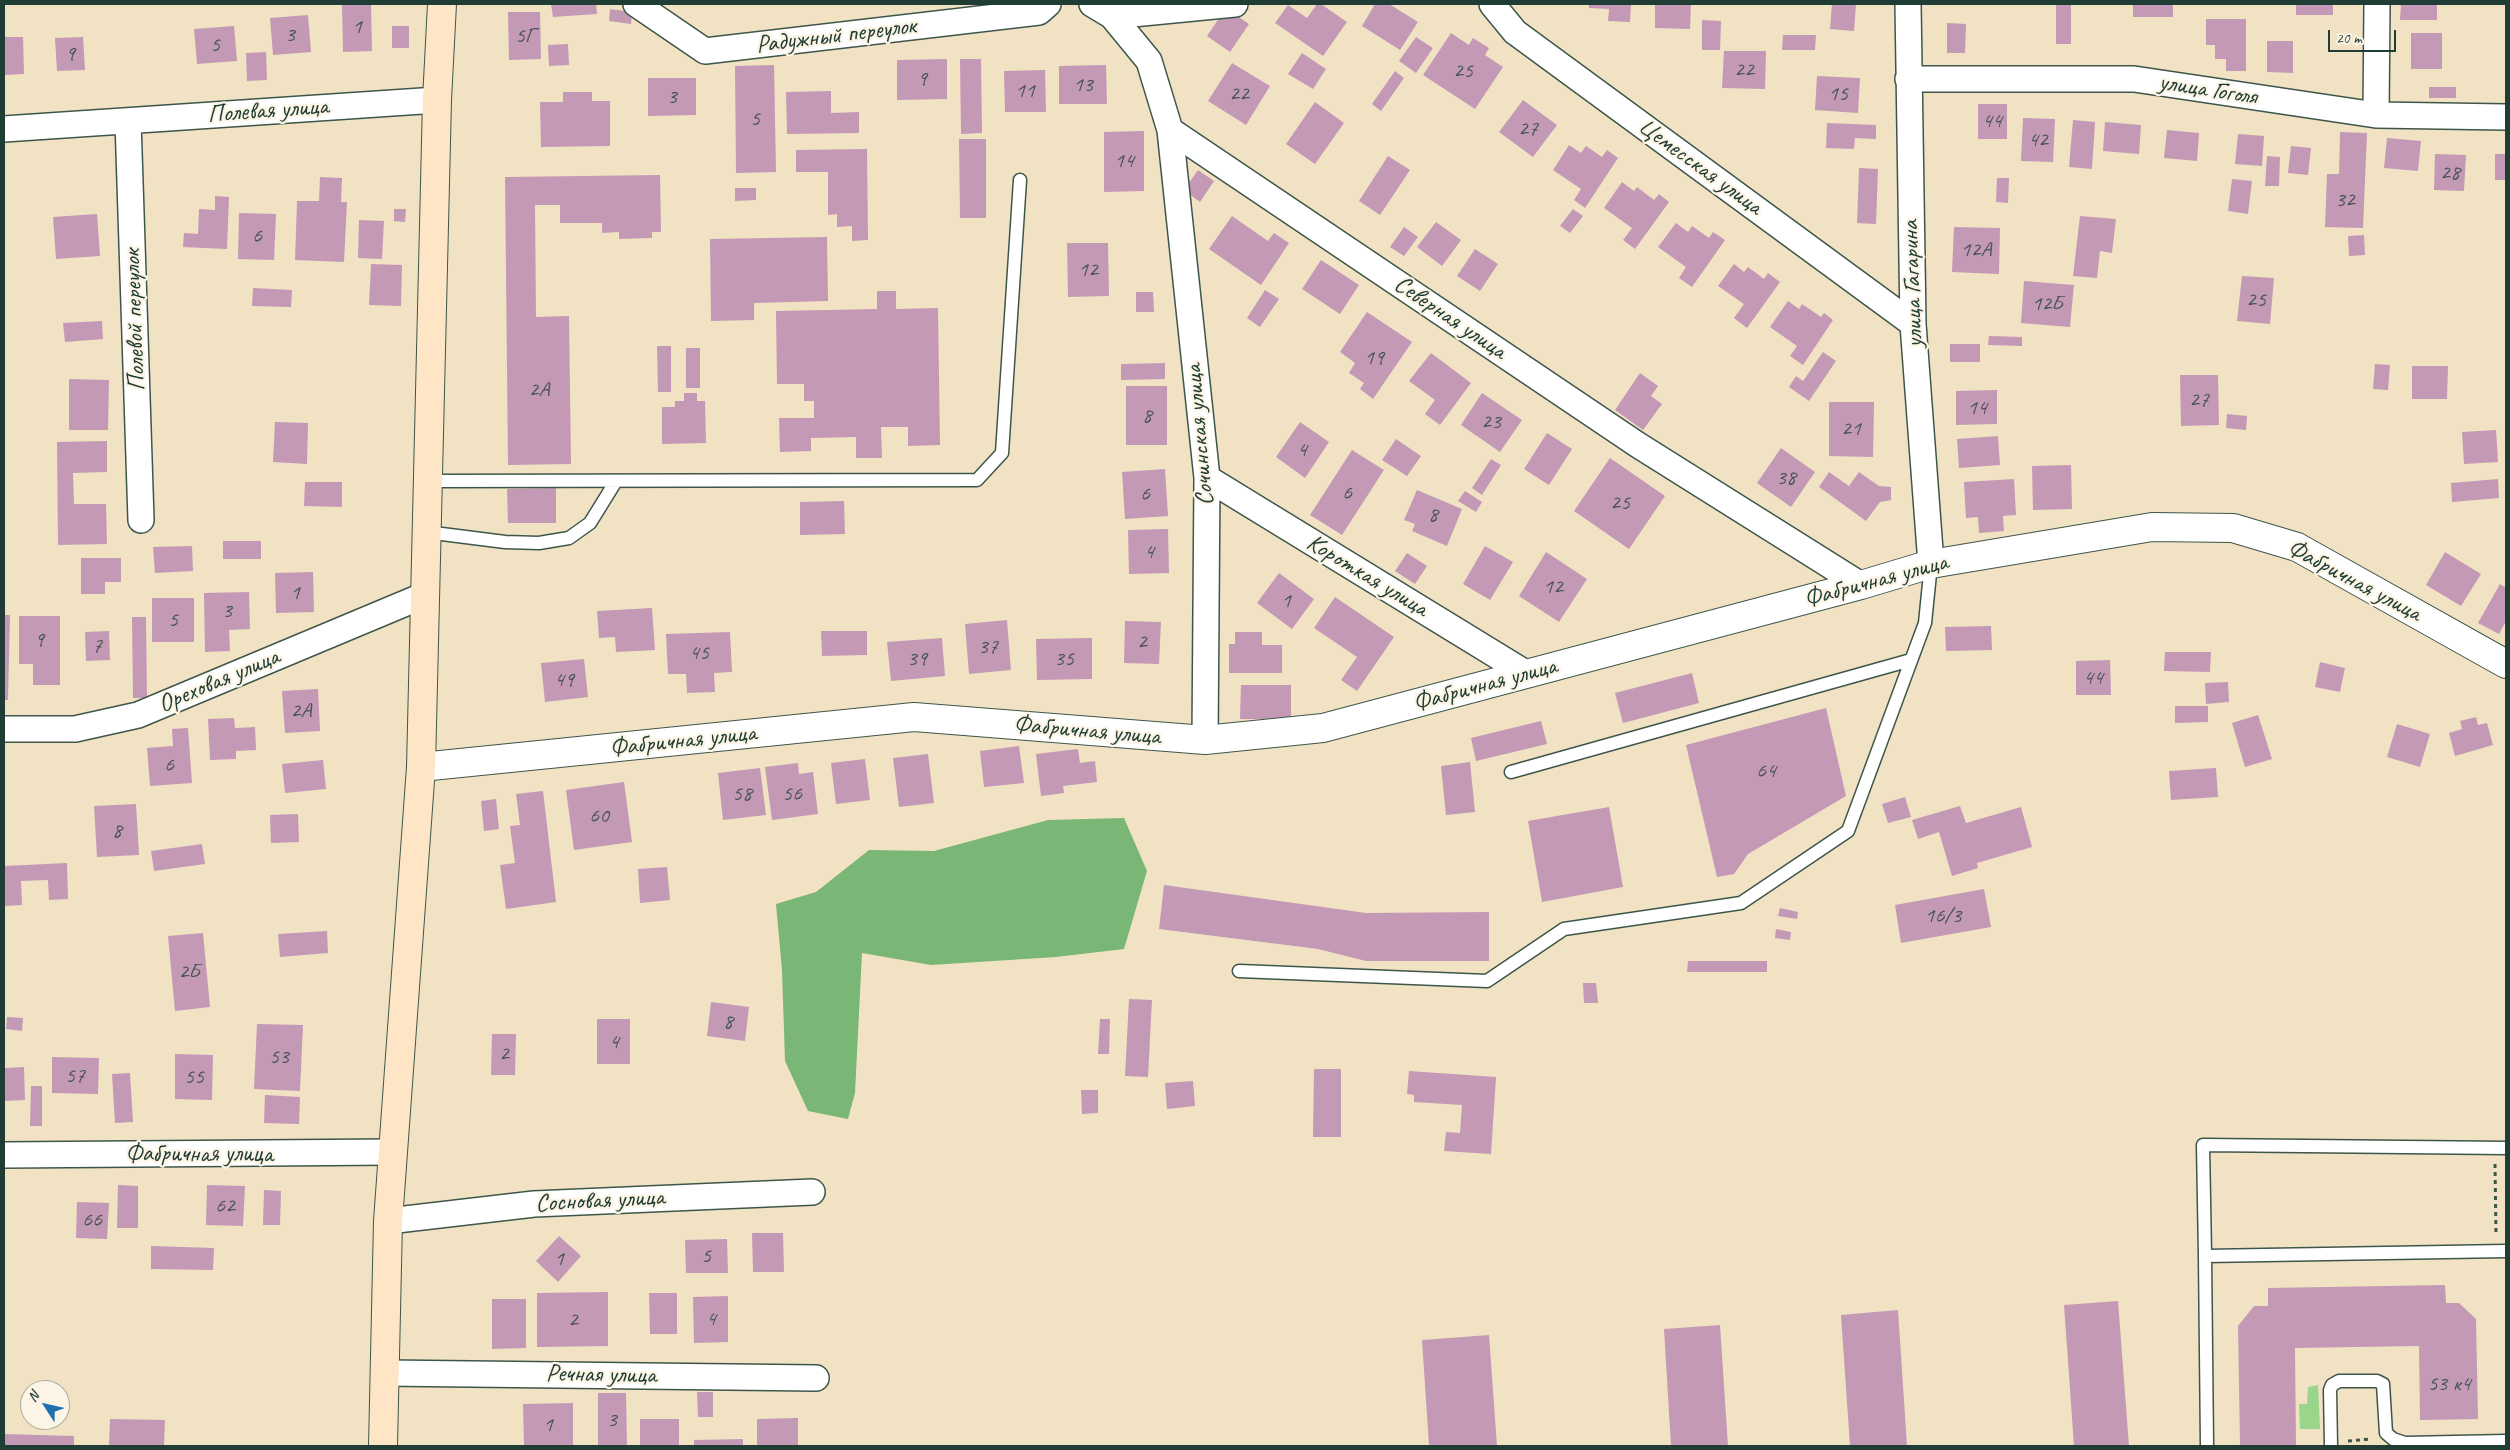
<!DOCTYPE html>
<html>
<head>
<meta charset="utf-8">
<style>
  body { margin:0 }
  #map { position:relative; width:2510px; height:1450px; overflow:hidden; background:#f1e2c4; font-family:Caveat,sans-serif }
  canvas { display:block }
  .frame { position:absolute; inset:0; border:5px solid #1f3d34; pointer-events:none }
  .north { position:absolute; left:20px; top:1380px; width:50px; height:50px; box-sizing:border-box; background:#fcf5e5; border:1px solid #a4ab9e; border-radius:50%; rotate:305deg; font-size:14px; font-weight:700; line-height:20px; text-align:center; color:#1f3d34 }
  .north::after { content:''; display:block; margin:auto; width:18px; height:22px; background:#1f6fb2; clip-path:polygon(50% 0,100% 100%,50% 72%,0 100%) }
  .scale { position:absolute; left:2328px; top:30px; width:68px; height:22px; box-sizing:border-box; border:2px solid #1f3d34; border-top:0; padding-left:6px; font-size:15px; line-height:18px; white-space:nowrap; color:#1f3d34; -webkit-text-stroke:4px #fcf5e5; paint-order:stroke }
</style>
</head>
<body>
<div id="map">
<canvas width="2510" height="1450"></canvas>
<div class="frame"></div>
<div class="north">N</div>
<div class="scale">20 m</div>
</div>
<script>
const c = document.querySelector('canvas').getContext('2d');
c.lineJoin = 'round';
function fillPath(path, color) { c.fillStyle = color; c.fill(path, 'evenodd'); }
const shape = rows => new Path2D(rows.map(r => 'M' + r).join(''));
function trace(path, color, width, dash) { c.strokeStyle = color; c.lineWidth = width; c.lineCap = dash ? 'butt' : 'round'; c.setLineDash(dash || []); c.stroke(path); }
function drawText(font, color, halo, rows, align = 'center') {
  c.font = font + ' Caveat,sans-serif'; c.lineWidth = 4.5; c.setLineDash([]); c.textBaseline = 'middle'; c.strokeStyle = halo; c.fillStyle = color; for (const [text, x, y, turn = 0] of rows) {
    c.save(); c.translate(x, y); c.rotate((+turn || 0) * Math.PI / 180); c.textAlign = isNaN(turn) ? turn : align; if (halo) c.strokeText(text, 0, 0); c.fillText(text, 0, 0); c.restore();
  }
}
const green = shape([
  [2318,1385,2320,1429,2300,1429,2299,1404,2307,1404,2308,1387]
]);
const forest = shape([
  [1124,818,1147,871,1124,949,1056,957,931,965,862,953,855,1093,848,1119,808,1111,785,1061,782,970,776,904,816,892,869,850,934,851,1048,820]
]);
const building = shape([
  [342,4,371,4,372,51,343,52],
  [551,4,596,4,597,14,553,17],
  [1317,4,1321,4,1347,22,1323,56,1275,23,1288,5,1307,18],
  [1375,4,1389,4,1418,22,1400,50,1362,26],
  [1589,4,1631,4,1630,22,1608,21,1609,9,1589,8],
  [1655,4,1691,4,1690,29,1655,28],
  [1832,4,1856,4,1854,31,1830,29],
  [2056,4,2071,4,2071,44,2056,44],
  [2133,4,2173,4,2173,17,2133,17],
  [2296,4,2333,4,2333,15,2296,15],
  [2401,4,2437,4,2437,20,2400,20],
  [1226,8,1249,24,1230,52,1207,36],
  [610,9,632,12,631,24,609,21],
  [508,12,540,12,541,59,509,60],
  [308,15,311,52,273,55,270,18],
  [2206,19,2246,19,2246,71,2226,71,2226,59,2215,59,2215,45,2206,45],
  [1702,20,1721,21,1720,50,1702,50],
  [1947,23,1966,24,1965,53,1947,53],
  [234,26,237,61,197,64,194,29],
  [392,26,409,26,409,48,392,48],
  [1451,33,1469,45,1473,38,1489,48,1485,55,1503,67,1475,109,1423,75],
  [2411,33,2442,33,2442,69,2411,69],
  [1783,35,1816,35,1815,50,1782,50],
  [4,37,23,37,24,74,4,75],
  [83,37,85,70,57,71,55,38],
  [1416,37,1433,48,1416,73,1399,61],
  [2267,41,2293,41,2293,73,2267,72],
  [568,44,569,65,549,66,548,45],
  [1724,51,1766,51,1765,89,1722,88],
  [266,52,267,80,247,81,246,53],
  [1302,53,1326,69,1313,89,1288,74],
  [947,59,947,99,897,100,897,60],
  [960,59,981,59,982,133,961,134],
  [1232,63,1270,86,1246,125,1208,101],
  [774,65,776,172,736,173,735,66],
  [1106,65,1107,104,1059,104,1059,66],
  [1045,70,1046,112,1005,112,1004,71],
  [1395,71,1404,78,1381,111,1372,104],
  [1817,76,1860,78,1858,113,1815,110],
  [648,78,696,78,696,115,648,116],
  [2429,87,2456,87,2456,98,2429,98],
  [831,91,831,113,859,112,859,133,787,134,786,92],
  [563,92,592,92,592,101,610,101,610,146,541,147,540,102,563,102],
  [1523,100,1557,125,1533,157,1499,132],
  [1315,102,1344,123,1315,164,1286,144],
  [1978,104,2007,104,2007,139,1978,139],
  [2023,118,2055,119,2053,162,2021,161],
  [2073,120,2095,122,2092,169,2069,167],
  [2105,122,2141,125,2139,154,2103,151],
  [1827,123,1876,125,1876,139,1855,138,1854,149,1826,148],
  [2167,130,2199,133,2197,161,2164,158],
  [1144,131,1144,191,1104,192,1104,132],
  [2340,132,2367,133,2363,228,2325,227,2327,174,2339,174],
  [2238,134,2264,136,2262,166,2235,164],
  [2387,138,2421,141,2418,171,2384,168],
  [959,139,986,139,986,218,960,218],
  [1569,145,1581,153,1586,146,1602,157,1607,150,1618,158,1585,208,1574,200,1581,189,1553,170],
  [2291,146,2311,148,2308,175,2288,173],
  [867,149,868,240,852,241,852,226,837,227,837,214,828,215,828,172,796,172,796,150],
  [2435,154,2466,155,2464,191,2434,190],
  [2495,154,2506,154,2506,180,2495,180],
  [1388,156,1410,170,1380,215,1359,201],
  [2267,156,2280,157,2279,186,2265,186],
  [1859,168,1878,169,1876,224,1857,223],
  [1198,170,1214,181,1200,202,1184,190],
  [660,175,661,232,652,232,652,238,619,239,619,232,602,233,602,223,560,223,560,205,535,205,536,317,569,316,571,464,508,465,505,177],
  [320,177,342,178,341,202,347,202,344,262,295,260,297,201,319,201],
  [1997,178,2009,178,2008,203,1996,202],
  [2232,179,2252,181,2248,214,2228,211],
  [1622,182,1634,191,1637,187,1654,200,1659,194,1669,202,1635,249,1623,240,1632,228,1604,208],
  [735,188,756,188,756,200,735,201],
  [215,196,229,197,227,249,183,247,184,233,198,234,199,209,215,210],
  [394,209,406,209,405,222,394,221],
  [1573,209,1583,216,1570,233,1560,226],
  [239,213,276,214,274,260,238,259],
  [97,214,100,256,56,259,53,217],
  [1232,216,1268,241,1274,233,1289,243,1261,285,1209,249],
  [2080,216,2116,219,2112,253,2100,251,2097,278,2073,276],
  [359,220,384,221,382,259,358,258],
  [1436,222,1461,240,1442,266,1417,247],
  [1676,223,1688,232,1692,226,1709,238,1713,232,1725,240,1692,287,1679,278,1686,267,1658,247],
  [1404,227,1418,237,1404,256,1390,247],
  [1954,227,2000,228,1999,274,1952,272],
  [2364,235,2365,255,2349,256,2348,236],
  [827,237,828,301,754,303,754,320,711,321,710,239],
  [1067,243,1108,243,1109,296,1068,297],
  [1475,249,1498,264,1480,291,1457,276],
  [1321,260,1359,285,1340,314,1302,289],
  [371,264,402,265,401,306,369,305],
  [1734,264,1744,272,1748,267,1764,279,1768,273,1780,282,1747,328,1734,318,1744,304,1718,286],
  [2242,276,2274,278,2270,324,2237,321],
  [2024,281,2074,285,2070,327,2021,323],
  [253,288,292,290,291,307,252,306],
  [1265,290,1279,299,1260,327,1247,318],
  [877,291,896,291,896,309,938,308,940,445,908,446,908,427,881,427,882,458,856,458,856,437,811,438,811,451,780,452,779,418,814,418,814,401,804,401,804,384,777,384,776,311,877,309],
  [1136,292,1153,292,1154,312,1136,312],
  [1788,301,1799,309,1802,304,1821,317,1824,313,1833,320,1803,365,1790,356,1797,346,1770,327],
  [1367,312,1412,342,1373,399,1360,389,1364,383,1349,373,1355,363,1340,352],
  [102,321,103,339,65,342,63,323],
  [1989,336,2022,337,2022,346,1988,345],
  [1950,344,1980,344,1980,362,1950,362],
  [657,346,671,346,671,392,658,392],
  [686,348,700,348,700,388,686,388],
  [1823,352,1836,361,1809,401,1789,387,1796,376,1803,381],
  [1431,353,1471,383,1440,425,1425,414,1435,400,1409,381],
  [1165,363,1165,379,1121,380,1121,364],
  [2375,364,2390,365,2388,390,2373,389],
  [2412,366,2448,366,2447,399,2412,399],
  [1640,373,1658,386,1651,396,1662,404,1643,430,1615,410],
  [2180,375,2218,375,2219,425,2181,426],
  [69,379,109,380,108,430,69,430],
  [1126,386,1167,386,1167,445,1126,445],
  [1997,390,1997,424,1956,425,1956,391],
  [684,393,697,393,697,401,705,401,706,443,662,444,662,407,675,407,675,401,684,401],
  [1482,393,1522,420,1500,452,1461,425],
  [1829,402,1874,402,1873,457,1829,456],
  [2227,414,2247,416,2246,430,2226,428],
  [275,422,308,423,307,464,273,462],
  [1300,422,1329,442,1305,478,1276,457],
  [2496,430,2498,462,2464,464,2462,432],
  [1547,433,1572,449,1549,485,1524,469],
  [1998,436,2000,465,1959,468,1957,439],
  [1396,439,1421,456,1407,476,1382,460],
  [107,441,107,472,73,473,74,504,106,504,107,544,58,545,57,442],
  [1781,448,1815,472,1791,507,1757,483],
  [1352,450,1384,470,1342,535,1310,515],
  [1610,458,1665,496,1629,549,1574,511],
  [1491,459,1501,465,1482,495,1472,488],
  [2071,465,2072,509,2033,510,2032,466],
  [1165,469,1168,516,1125,519,1122,472],
  [1829,472,1849,486,1859,472,1879,486,1891,487,1891,500,1880,502,1866,521,1819,487],
  [2014,479,2016,515,2003,516,2004,531,1979,533,1978,517,1966,518,1964,482],
  [2498,479,2499,498,2452,502,2451,483],
  [305,482,342,482,342,507,304,506],
  [556,488,556,523,508,523,507,489],
  [1417,490,1462,509,1447,546,1412,531,1415,524,1404,520],
  [1465,491,1482,502,1476,512,1458,501],
  [844,501,845,534,800,535,800,502],
  [1168,529,1169,573,1129,574,1128,530],
  [223,541,261,541,261,559,223,559],
  [192,546,193,571,155,573,153,547],
  [1485,546,1513,562,1490,600,1463,584],
  [1546,552,1587,579,1559,622,1519,596],
  [2445,552,2481,574,2461,606,2426,585],
  [1407,553,1427,566,1415,584,1395,571],
  [81,558,121,558,121,582,105,582,105,594,81,594],
  [313,572,314,612,276,613,275,573],
  [1279,573,1314,599,1292,629,1257,603],
  [2500,584,2506,588,2506,621,2499,634,2478,623],
  [249,592,250,629,229,630,230,651,205,652,204,593],
  [1335,597,1394,637,1357,691,1341,680,1357,657,1314,628],
  [152,598,194,598,194,642,152,642],
  [652,608,655,650,616,652,615,637,599,638,597,611],
  [4,615,10,615,8,700,4,700],
  [19,616,60,616,60,685,33,685,33,664,19,664],
  [132,617,146,617,147,698,133,698],
  [1007,620,1011,670,969,674,965,624],
  [1125,621,1161,622,1159,664,1124,663],
  [1991,626,1992,650,1946,651,1945,627],
  [109,631,110,660,86,661,85,632],
  [821,631,867,631,867,655,822,656],
  [730,632,732,672,714,673,715,692,687,693,686,674,668,674,666,634],
  [1235,632,1262,632,1262,645,1282,645,1282,673,1229,673,1229,644,1235,644],
  [942,638,945,676,891,681,887,642],
  [1092,638,1092,679,1037,680,1036,639],
  [2165,652,2211,652,2210,672,2164,671],
  [584,659,588,697,545,702,541,663],
  [2110,660,2111,695,2076,695,2076,661],
  [2320,662,2345,668,2340,692,2315,687],
  [1692,673,1699,703,1623,723,1615,693],
  [2228,682,2229,702,2206,704,2205,683],
  [1241,685,1291,685,1291,719,1240,719],
  [318,689,320,731,285,733,282,691],
  [2175,706,2208,706,2208,722,2175,723],
  [1826,708,1846,796,1748,854,1734,874,1717,877,1686,745],
  [2258,715,2272,759,2245,767,2232,723],
  [2476,717,2478,725,2487,723,2493,745,2455,756,2449,733,2462,729,2460,721],
  [234,718,235,728,255,727,256,750,236,751,236,759,210,760,208,719],
  [1541,721,1547,744,1476,761,1471,738],
  [2397,724,2430,734,2420,767,2387,757],
  [188,728,192,783,150,786,147,748,173,746,172,729],
  [1019,746,1024,783,984,787,980,751],
  [1078,749,1080,763,1095,761,1097,782,1063,786,1064,793,1041,796,1036,754],
  [928,754,934,803,899,807,893,758],
  [865,759,870,800,836,804,831,763],
  [323,760,326,789,285,793,282,764],
  [1470,762,1475,812,1446,815,1441,766],
  [798,763,799,774,813,772,818,814,772,820,765,767],
  [760,768,766,815,723,820,718,773],
  [2216,768,2218,797,2171,800,2169,771],
  [624,782,632,842,574,850,566,790],
  [543,791,556,902,506,909,500,865,515,863,510,826,520,825,516,794],
  [1905,797,1911,817,1888,823,1882,804],
  [496,799,499,829,484,831,481,801],
  [136,804,139,855,97,857,94,806],
  [1960,806,1966,823,2021,807,2032,847,1977,863,1978,868,1952,876,1939,832,1918,839,1912,820],
  [1609,807,1623,887,1542,902,1528,821],
  [298,814,299,842,271,843,270,815],
  [202,844,205,864,154,871,151,851],
  [67,863,68,899,49,900,48,880,21,881,22,905,4,906,4,866],
  [667,867,670,900,640,903,638,869],
  [1164,885,1366,913,1489,912,1489,961,1366,961,1318,949,1159,929],
  [1984,889,1991,927,1901,943,1895,905],
  [1780,908,1798,912,1797,919,1778,916],
  [1776,929,1791,932,1790,940,1775,938],
  [327,931,328,953,280,957,278,934],
  [203,933,210,1007,175,1011,168,936],
  [1688,961,1767,961,1767,972,1687,972],
  [1583,983,1596,983,1598,1003,1584,1003],
  [1129,999,1152,1000,1148,1077,1125,1076],
  [711,1002,749,1007,745,1041,707,1036],
  [7,1017,23,1018,22,1031,6,1029],
  [597,1019,630,1019,630,1064,597,1064],
  [1100,1019,1110,1019,1109,1054,1098,1054],
  [257,1024,303,1025,300,1091,254,1089],
  [492,1034,516,1034,515,1075,491,1075],
  [175,1054,213,1055,212,1100,175,1099],
  [52,1057,99,1058,98,1094,52,1093],
  [24,1067,25,1100,4,1101,4,1068],
  [1314,1069,1341,1069,1341,1137,1313,1137],
  [1409,1071,1496,1077,1491,1154,1444,1151,1446,1132,1460,1133,1462,1105,1414,1102,1414,1095,1407,1094],
  [130,1073,133,1122,115,1123,112,1074],
  [1193,1081,1195,1106,1167,1109,1165,1083],
  [31,1086,42,1086,42,1126,30,1126],
  [1081,1090,1098,1090,1098,1113,1082,1114],
  [265,1095,300,1097,299,1124,264,1123],
  [118,1185,138,1186,138,1228,117,1228],
  [207,1185,245,1186,243,1226,206,1225],
  [264,1190,281,1191,280,1225,263,1225],
  [77,1202,109,1203,107,1239,76,1238],
  [752,1233,783,1233,784,1272,753,1272],
  [559,1236,581,1256,558,1282,536,1261],
  [727,1239,728,1273,686,1273,685,1240],
  [151,1246,214,1248,213,1270,151,1269],
  [2445,1285,2446,1303,2459,1303,2476,1319,2478,1419,2420,1420,2419,1346,2295,1348,2296,1446,2240,1446,2238,1326,2254,1306,2268,1306,2268,1288],
  [608,1292,608,1346,537,1347,537,1293],
  [649,1293,677,1293,677,1334,650,1334],
  [728,1296,728,1342,694,1343,693,1297],
  [492,1299,526,1299,526,1348,492,1349],
  [2118,1301,2129,1446,2074,1446,2064,1305],
  [1898,1310,1907,1446,1850,1446,1841,1315],
  [1720,1325,1728,1446,1671,1446,1664,1329],
  [1489,1335,1497,1446,1429,1446,1422,1340],
  [697,1392,713,1392,713,1417,698,1417],
  [598,1393,626,1393,627,1446,598,1446],
  [573,1403,573,1446,524,1446,523,1404],
  [798,1418,798,1446,757,1446,757,1419],
  [110,1419,165,1420,164,1446,109,1446],
  [640,1419,679,1419,679,1446,640,1446],
  [4,1434,74,1436,74,1446,4,1446],
  [743,1439,743,1446,694,1446,694,1440]
]);
const path = shape([
  [2495,1164,2496,1235],
  [2348,1441,2371,1439]
]);
const service = shape([
  [428,481,977,480,1002,453,1020,180],
  [426,532,505,542,539,543,569,538,590,523,616,481],
  [1511,772,1911,660],
  [1239,971,1487,981,1564,929,1741,903,1848,831,1925,623,1931,564],
  [2205,1256,2203,1145,2506,1148],
  [2207,1446,2205,1256,2506,1251],
  [2331,1446,2330,1390,2332,1385,2339,1381,2377,1381,2383,1384,2386,1433,2393,1439,2405,1443,2506,1441]
]);
const minor = shape([
  [636,4,705,51,1039,12,1048,4],
  [1092,4,1112,16,1149,61,1170,130,1638,445,1861,585],
  [1492,4,1515,32,1913,324],
  [1908,4,1913,324,1931,564],
  [1112,16,1235,4],
  [1908,79,2134,79,2376,115,2506,117],
  [2376,115,2377,4],
  [128,121,141,520],
  [4,129,437,100],
  [1170,130,1207,478,1205,740],
  [1207,478,1527,674],
  [4,729,75,729,138,715,425,595],
  [4,1155,393,1152],
  [388,1221,534,1204,812,1192],
  [385,1373,816,1378]
]);
const tertiary = shape([
  [421,767,914,717,1205,740,1323,728,1861,585,1931,564,2152,527,2233,528,2297,547,2506,664]
]);
const secondary = shape([
  [383,1446,388,1221,421,767,437,100,442,4]
]);
const numberNames = [
  ["1",357,27],
  ["3",290,35],
  ["5Г",525,36],
  ["5",215,45],
  ["9",70,54],
  ["22",1744,70],
  ["25",1463,71],
  ["9",922,79],
  ["13",1083,85],
  ["11",1025,91],
  ["22",1239,94],
  ["15",1838,94],
  ["3",672,97],
  ["5",755,119],
  ["44",1992,121],
  ["27",1528,129],
  ["42",2038,140],
  ["14",1124,161],
  ["28",2450,173],
  ["32",2345,200],
  ["6",257,236],
  ["12А",1976,250],
  ["12",1088,270],
  ["25",2256,300],
  ["12Б",2047,304],
  ["19",1374,358],
  ["2А",539,390],
  ["27",2199,400],
  ["14",1977,408],
  ["8",1147,416],
  ["23",1491,422],
  ["21",1851,429],
  ["4",1302,450],
  ["38",1786,478],
  ["6",1347,493],
  ["6",1145,494],
  ["25",1620,503],
  ["8",1433,515],
  ["4",1149,552],
  ["12",1553,587],
  ["1",295,593],
  ["1",1286,601],
  ["3",227,611],
  ["5",173,620],
  ["9",39,640],
  ["2",1142,642],
  ["7",97,646],
  ["37",988,647],
  ["45",699,653],
  ["39",917,659],
  ["35",1064,659],
  ["44",2093,678],
  ["49",564,680],
  ["2А",301,711],
  ["6",169,765],
  ["64",1766,771],
  ["58",742,794],
  ["56",792,794],
  ["60",599,816],
  ["8",117,831],
  ["16/3",1943,916],
  ["2Б",189,972],
  ["8",728,1022],
  ["4",614,1042],
  ["2",504,1054],
  ["53",279,1057],
  ["57",75,1076],
  ["55",194,1077],
  ["62",225,1206],
  ["66",92,1220],
  ["5",706,1256],
  ["1",559,1259],
  ["4",711,1319],
  ["2",573,1320],
  ["53 к4",2449,1384],
  ["3",612,1420],
  ["1",548,1425]
];
const streetNames = [
  ["Радужный переулок",836,36,-7],
  ["улица Гоголя",2208,90,9],
  ["Полевая улица",268,111,-4],
  ["Цемесская улица",1700,167,36],
  ["улица Гагарина",1913,284,-92],
  ["Северная улица",1450,318,34],
  ["Полевой переулок",135,320,-92],
  ["Сочинская улица",1200,435,-95],
  ["Короткая улица",1367,576,31],
  ["Фабричная улица",1876,581,-15],
  ["Фабричная улица",2354,581,28],
  ["Ореховая улица",219,681,-23],
  ["Фабричная улица",1485,685,-15],
  ["Фабричная улица",1087,731,5],
  ["Фабричная улица",683,741,-6],
  ["Фабричная улица",199,1154],
  ["Сосновая улица",600,1201,-3],
  ["Речная улица",601,1375,1]
];
fillPath(green, '#99d58a');
fillPath(forest, '#7ab676');
fillPath(building, '#c399b6');
trace(service, '#3e564a', 15);
trace(minor, '#3e564a', 28);
trace(tertiary, '#3e564a', 30);
trace(secondary, '#3e564a', 30);
trace(path, '#3e564a', 3, [4, 4]);
trace(service, '#fff', 12);
trace(minor, '#fff', 25);
trace(tertiary, '#fff', 28);
trace(secondary, '#fde5c5', 28);
drawText('22px', '#485454', null, numberNames);
drawText('25px', '#1f3d34', '#fcf5e5', streetNames);
</script>
</body>
</html>
